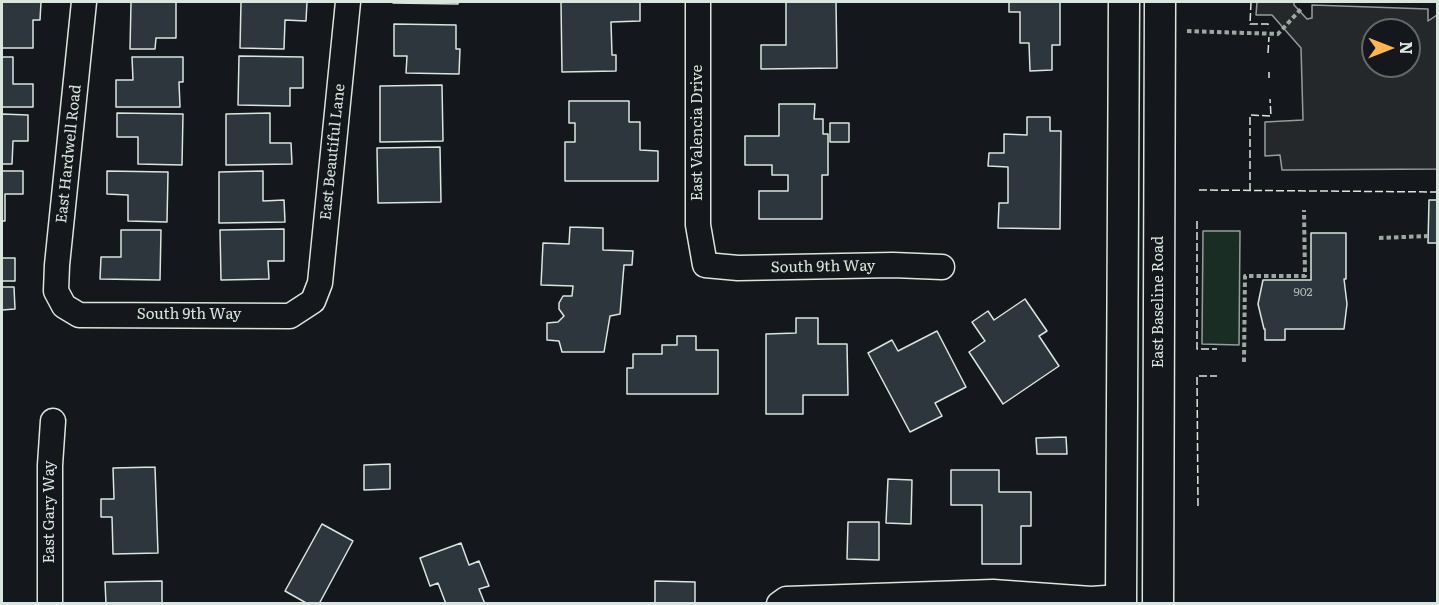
<!DOCTYPE html>
<html>
<head>
<meta charset="utf-8">
<style>
  body { margin:0 }
  #map { position:relative; width:1439px; height:605px; overflow:hidden; background:#14181c; font-family:Literata,serif }
  canvas { display:block }
  .frame { position:absolute; inset:0; border:3px solid #d8e6dc; pointer-events:none }
  .north { position:absolute; left:1361px; top:18px; width:60px; height:60px; box-sizing:border-box; background:#14181c; border:2px solid #626a69; border-radius:50%; rotate:90deg; font-size:16px; font-weight:700; line-height:24px; text-align:center; color:#d8e6dc }
  .north::after { content:''; display:block; margin:auto; width:21px; height:27px; background:#ffb74d; clip-path:polygon(50% 0,100% 100%,50% 72%,0 100%) }
</style>
</head>
<body>
<div id="map">
<canvas width="1439" height="605"></canvas>
<div class="frame"></div>
<div class="north">N</div>
</div>
<script>
const c = document.querySelector('canvas').getContext('2d');
c.lineJoin = 'round';
function fillPath(path, color) { c.fillStyle = color; c.fill(path, 'evenodd'); }
const shape = rows => new Path2D(rows.map(r => 'M' + r).join(''));
function trace(path, color, width, dash) { c.strokeStyle = color; c.lineWidth = width; c.lineCap = dash ? 'butt' : 'round'; c.setLineDash(dash || []); c.stroke(path); }
function drawText(font, color, halo, rows, align = 'center') {
  c.font = font + ' Literata,serif'; c.lineWidth = 4.5; c.setLineDash([]); c.textBaseline = 'middle'; c.strokeStyle = halo; c.fillStyle = color; for (const [text, x, y, turn = 0] of rows) {
    c.save(); c.translate(x, y); c.rotate((+turn || 0) * Math.PI / 180); c.textAlign = isNaN(turn) ? turn : align; if (halo) c.strokeText(text, 0, 0); c.fillText(text, 0, 0); c.restore();
  }
}
const green = shape([
  [1203,231,1240,231,1239,345,1202,344,1203,231]
]);
const parking = shape([
  [1257,2,1294,2,1294,5,1307,19,1312,18,1312,5,1428,9,1428,21,1437,15,1437,169,1282,170,1280,155,1265,156,1265,122,1303,120,1301,48,1272,15,1256,15,1257,2],
  [1373,30,1409,30,1409,66,1373,66,1373,30]
]);
const building = shape([
  [2,2,41,2,40,20,33,20,33,48,2,48,2,2],
  [131,2,176,2,176,38,156,38,155,49,130,49,131,2],
  [241,2,307,2,306,21,285,20,284,49,240,48,241,2],
  [393,2,458,2,458,4,393,3,393,2],
  [561,2,640,2,640,21,611,22,612,55,616,55,616,71,562,72,561,2],
  [786,2,836,2,837,68,761,69,761,45,786,45,786,2],
  [1009,2,1060,2,1060,45,1052,45,1052,70,1030,71,1029,43,1020,43,1020,12,1009,12,1009,2],
  [394,24,456,25,456,49,460,49,459,74,406,73,407,56,394,56,394,24],
  [239,56,303,57,303,88,290,88,290,106,238,105,239,56],
  [2,57,13,57,13,84,33,84,33,107,2,107,2,57],
  [132,57,183,57,183,82,179,82,180,107,116,107,116,80,133,80,132,57],
  [442,85,443,141,380,142,380,86,442,85],
  [569,101,629,101,629,122,640,122,640,150,658,151,658,181,565,181,565,142,575,142,575,123,569,123,569,101],
  [779,104,815,104,814,119,823,119,823,134,828,134,828,175,822,175,822,219,759,219,759,191,788,191,788,175,772,175,772,165,745,165,745,136,779,136,779,104],
  [117,113,183,114,182,165,138,164,138,137,117,137,117,113],
  [270,113,270,143,291,143,292,164,226,165,226,114,270,113],
  [2,114,28,115,28,141,13,141,12,164,2,164,2,114],
  [1027,117,1050,117,1050,131,1061,131,1060,229,998,228,999,203,1008,203,1008,167,988,166,989,153,1004,153,1004,134,1027,135,1027,117],
  [830,123,849,123,849,142,830,142,830,123],
  [440,147,441,202,378,203,377,148,440,147],
  [2,171,23,171,23,194,5,194,5,221,2,221,2,171],
  [107,171,168,172,167,222,128,221,128,195,107,194,107,171],
  [263,171,263,201,284,200,285,222,219,223,219,172,263,171],
  [1429,200,1438,200,1438,243,1428,243,1429,200],
  [570,227,603,228,603,250,633,251,632,265,624,265,620,314,610,316,604,352,562,352,559,341,547,340,547,323,558,322,564,316,559,309,559,303,563,296,572,296,573,286,541,285,543,243,569,244,570,227],
  [284,229,284,261,268,261,269,279,221,280,220,230,284,229],
  [121,230,161,230,160,280,100,279,101,257,121,257,121,230],
  [1311,233,1346,233,1346,279,1344,279,1347,304,1344,329,1285,329,1285,340,1265,340,1265,329,1264,329,1258,304,1263,280,1311,280,1311,233],
  [2,258,15,258,15,281,2,281,2,258],
  [2,287,14,287,15,309,2,310,2,287],
  [1025,299,1047,331,1039,336,1059,366,1003,404,969,352,985,341,972,322,988,311,994,320,1025,299],
  [796,318,818,318,818,344,847,344,848,395,803,395,803,414,766,414,766,334,796,333,796,318],
  [937,331,966,387,935,403,942,416,910,432,868,353,892,340,898,351,937,331],
  [677,336,696,336,696,350,718,350,718,394,627,394,627,368,633,368,633,354,662,354,662,345,677,345,677,336],
  [1066,437,1067,454,1037,454,1036,438,1066,437],
  [390,464,390,489,364,490,364,465,390,464],
  [155,467,158,553,113,554,112,517,101,517,101,499,114,499,113,468,155,467],
  [951,470,999,470,999,492,1031,492,1031,526,1021,526,1021,564,982,564,982,505,951,505,951,470],
  [888,479,912,480,911,524,886,523,888,479],
  [848,522,879,522,879,560,847,559,848,522],
  [322,524,353,541,319,604,308,604,285,591,322,524],
  [461,543,469,565,479,561,489,586,479,589,485,604,446,604,438,583,430,586,420,558,461,543],
  [162,581,162,604,106,604,105,582,162,581],
  [655,581,695,582,695,604,655,604,655,581]
]);
const path = shape([
  [1187,31,1278,34,1301,9],
  [1379,238,1428,236],
  [1244,362,1245,276,1305,276,1304,210]
]);
const minor = shape([
  [84,2,57,265,56,291,64,306,79,315,290,316,313,301,320,283,348,2],
  [698,2,698,225,705,265,738,268,893,265,942,267],
  [50,604,50,465,53,421],
  [779,604,786,599,993,592,1091,599,1121,597]
]);
const major = shape([
  [1121,604,1124,2],
  [1158,604,1160,2]
]);
const fence = shape([
  [1251,2,1250,24,1268,24,1269,28],
  [1268,53,1269,37],
  [1269,72,1269,78],
  [1199,190,1438,192],
  [1250,191,1250,115,1271,116,1270,99],
  [1197,221,1197,349,1217,349],
  [1198,506,1197,376,1217,376]
]);
const numberNames = [
  ["902",1303,292]
];
const streetNames = [
  ["East Valencia Drive",698,133,-90],
  ["East Beautiful Lane",333,152,-84],
  ["East Hardwell Road",69,154,-84],
  ["South 9th Way",823,267,-1],
  ["East Baseline Road",1159,302,-90],
  ["South 9th Way",189,315],
  ["East Gary Way",50,512,-90]
];
fillPath(green, '#1a2d24');
trace(green, '#939e99', 1.5);
fillPath(parking, '#24282b');
trace(parking, '#939e99', 1.5);
fillPath(building, '#2c363c');
trace(building, '#d8e6dc', 1.5);
trace(minor, '#d8e6dc', 27);
trace(major, '#d8e6dc', 33);
trace(path, '#9da8a2', 4, [4.5, 3]);
trace(minor, '#14181c', 24);
trace(major, '#14181c', 30);
trace(fence, '#d8e6dc', 1.5, [8, 3]);
drawText('12px', '#adbab4', null, numberNames);
drawText('15px', '#d8e6dc', '#14181c', streetNames);
</script>
</body>
</html>
